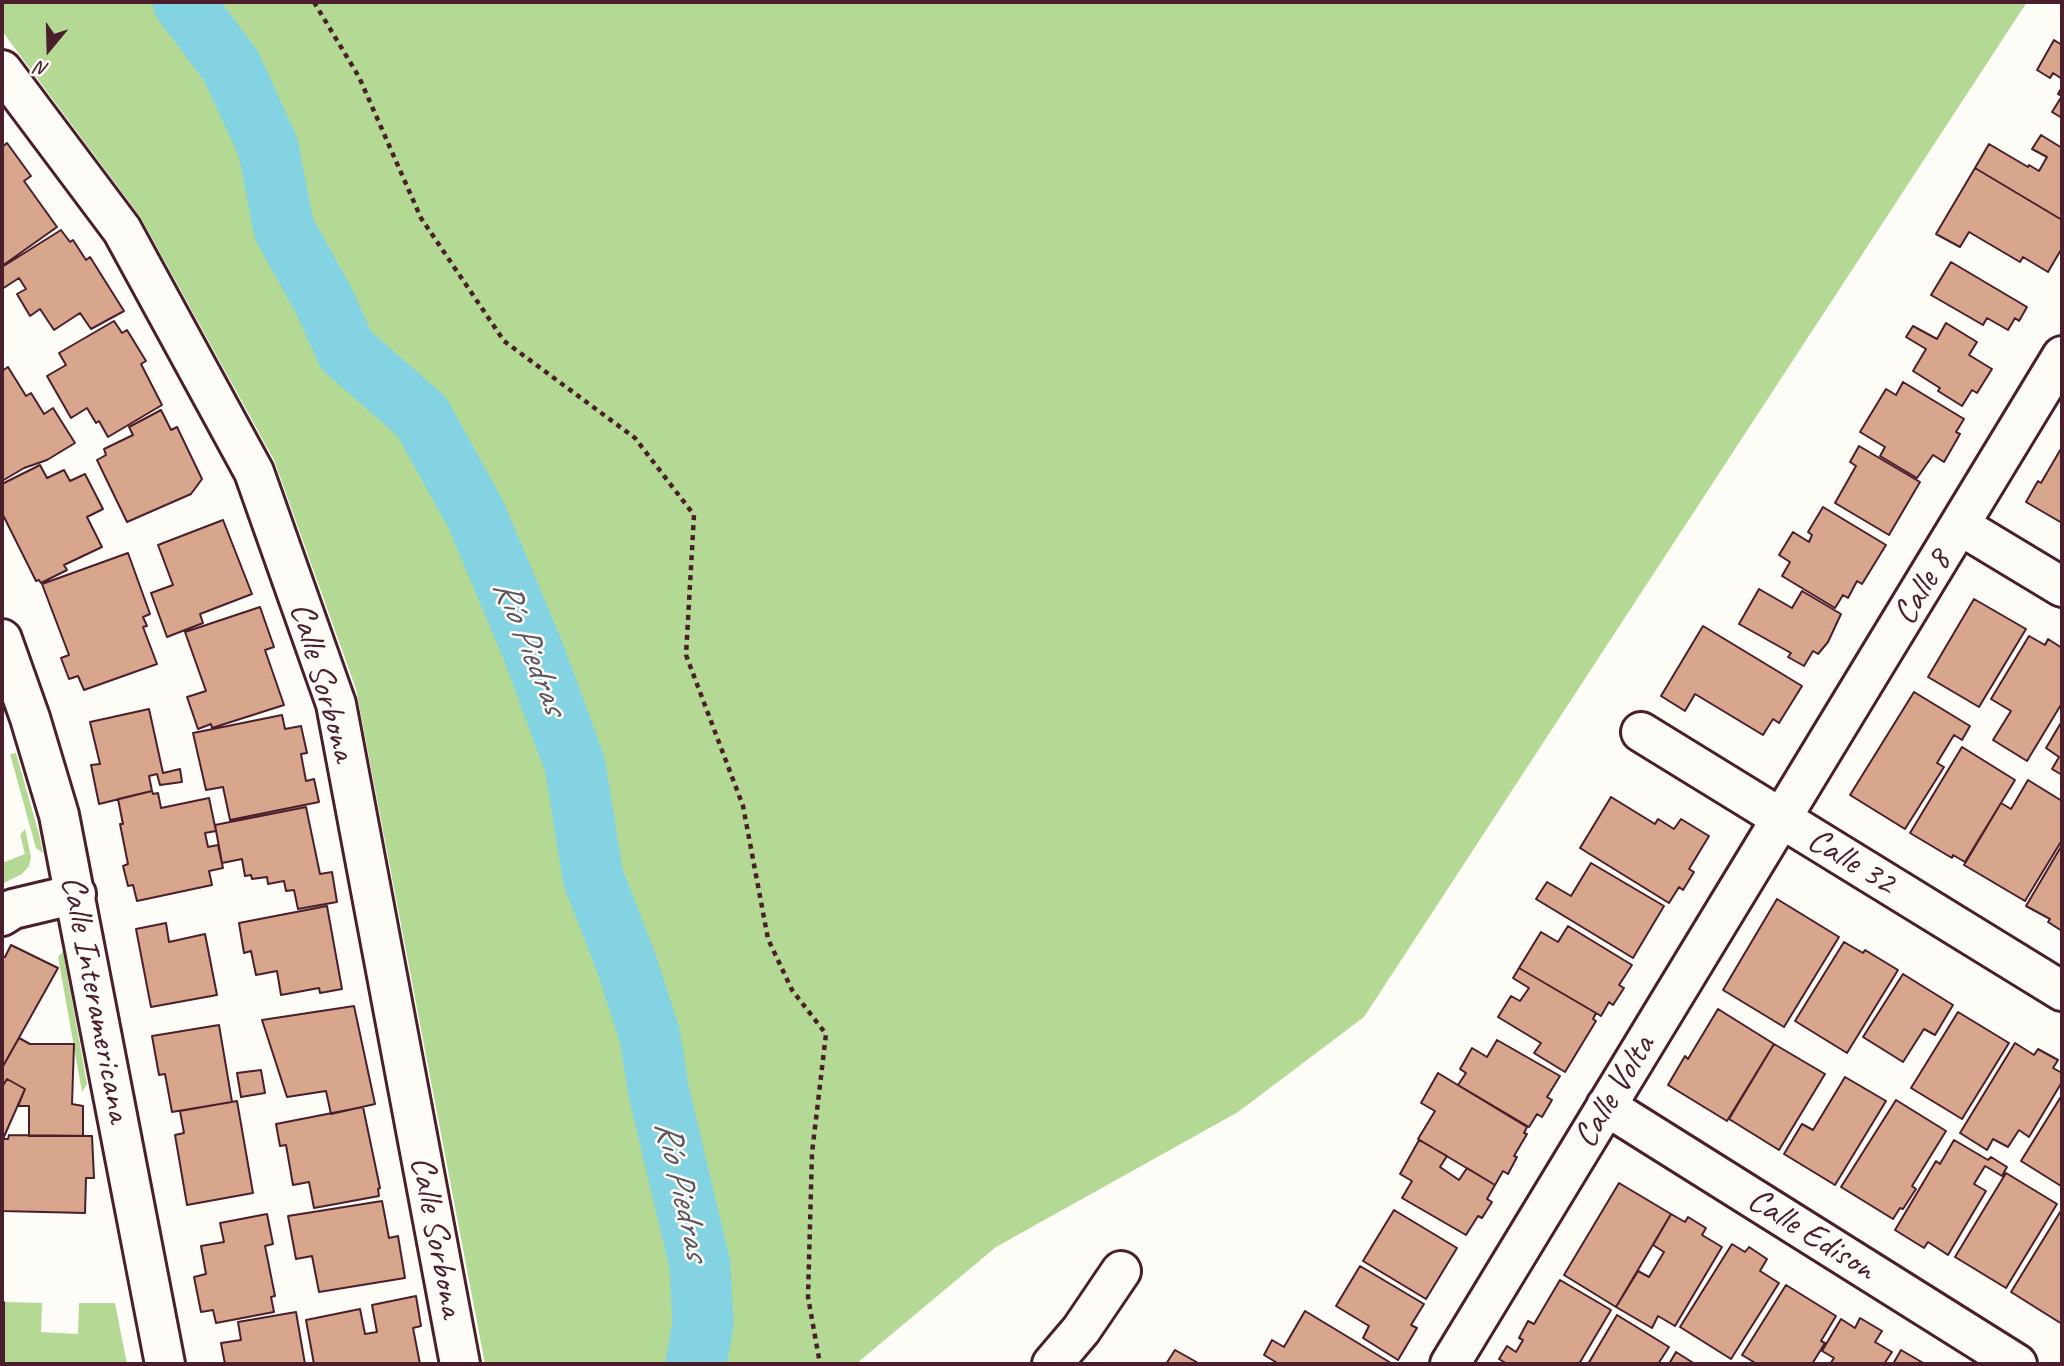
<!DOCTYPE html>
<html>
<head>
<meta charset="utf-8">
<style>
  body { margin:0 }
  #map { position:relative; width:2064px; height:1366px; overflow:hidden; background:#fdfcf7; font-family:Caveat,sans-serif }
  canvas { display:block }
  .frame { position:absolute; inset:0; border:4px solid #4a1f2b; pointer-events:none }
  .north { position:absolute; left:14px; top:14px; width:70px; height:70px; -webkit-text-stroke:5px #fdfcf7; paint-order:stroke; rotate:199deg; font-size:19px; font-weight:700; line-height:28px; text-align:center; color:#4a1f2b }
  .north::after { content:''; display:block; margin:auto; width:24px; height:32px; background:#4a1f2b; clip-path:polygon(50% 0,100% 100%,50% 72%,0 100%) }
</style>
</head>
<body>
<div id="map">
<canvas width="2064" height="1366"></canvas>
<div class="frame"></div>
<div class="north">N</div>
</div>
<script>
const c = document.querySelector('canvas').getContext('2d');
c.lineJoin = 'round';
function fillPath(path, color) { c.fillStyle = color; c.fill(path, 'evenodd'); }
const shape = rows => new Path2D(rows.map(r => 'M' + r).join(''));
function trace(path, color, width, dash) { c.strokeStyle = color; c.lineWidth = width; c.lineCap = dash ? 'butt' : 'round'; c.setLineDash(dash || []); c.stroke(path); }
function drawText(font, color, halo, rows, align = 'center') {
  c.font = font + ' Caveat,sans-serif'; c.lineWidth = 5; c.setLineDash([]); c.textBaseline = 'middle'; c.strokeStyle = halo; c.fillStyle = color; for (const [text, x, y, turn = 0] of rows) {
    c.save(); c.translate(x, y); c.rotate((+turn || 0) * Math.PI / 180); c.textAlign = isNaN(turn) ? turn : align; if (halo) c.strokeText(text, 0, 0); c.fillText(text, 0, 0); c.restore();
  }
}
const green = shape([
  [2,2,2027,2,1364,1017,1238,1112,996,1247,856,1364,485,1364,356,689,274,460,141,218,2,31],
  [16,753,39,834,43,853,36,848,10,754],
  [25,829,31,857,29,866,22,874,2,884,2,863,25,854,20,835],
  [63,951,87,1084,82,1092,58,957],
  [4,1302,42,1303,41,1332,78,1334,79,1303,115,1303,127,1364,4,1364]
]);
const river = shape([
  [183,2,231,66,268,147,284,229,324,301,346,350,422,417,476,515,532,648,575,765,593,877,626,962,650,1036,659,1093,700,1265,703,1324,696,1364]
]);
const building = shape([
  [2054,40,2062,45,2062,79,2053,73,2050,78,2037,70,2054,40],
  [2062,87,2062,118,2052,112,2062,96,2058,94,2062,87],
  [2041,135,2062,148,2062,220,1975,168,1989,144,2028,167,2029,165,2039,171,2047,157,2032,149,2041,135],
  [7,143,31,176,24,181,57,227,2,266,2,147,7,143],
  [1975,168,2062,220,2062,248,2048,272,2023,257,2020,262,1969,232,1960,247,1936,234,1975,168],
  [61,230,70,242,73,240,86,260,90,257,124,311,91,329,80,313,54,330,40,309,30,316,17,294,26,289,19,278,2,289,2,267,61,230],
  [1951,262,2027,307,2019,321,2015,318,2008,330,1987,318,1983,325,1931,295,1951,262],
  [114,321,122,333,127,330,146,361,141,364,162,405,108,437,99,421,96,423,87,408,71,418,47,376,66,365,59,353,114,321],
  [1946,323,1977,342,1969,355,1992,369,1977,393,1972,390,1962,406,1938,391,1940,388,1913,371,1926,349,1906,337,1913,326,1937,339,1946,323],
  [8,367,26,396,31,393,44,414,53,408,75,443,47,460,24,468,2,481,2,371,8,367],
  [1903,382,1964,419,1956,432,1960,434,1944,462,1933,455,1917,478,1880,456,1885,447,1860,432,1886,389,1896,395,1903,382],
  [161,410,171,430,177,427,202,479,191,494,127,522,97,460,106,455,104,449,133,435,129,427,161,410],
  [1859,446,1920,482,1889,535,1835,503,1856,466,1850,462,1859,446],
  [2062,447,2062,523,2026,502,2038,481,2041,483,2062,447],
  [40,465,47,478,64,470,70,481,85,474,103,509,87,517,102,547,64,565,67,570,41,583,39,580,36,581,2,513,2,484,40,465],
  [1823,507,1886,545,1862,584,1857,581,1848,598,1843,595,1835,608,1782,576,1790,562,1779,555,1793,532,1809,542,1812,535,1808,532,1823,507],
  [223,520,252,594,200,614,203,623,167,637,151,593,173,585,158,545,223,520],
  [128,553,150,614,143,617,147,626,143,627,157,664,84,690,78,676,69,679,61,658,69,655,42,584,128,553],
  [1759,589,1792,608,1802,591,1841,614,1828,642,1818,654,1813,651,1804,666,1788,657,1791,653,1739,624,1759,589],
  [1974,599,2026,629,1979,707,1928,677,1974,599],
  [260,607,274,647,265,650,284,705,212,728,211,724,198,729,187,697,206,691,185,632,260,607],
  [1703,626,1802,686,1779,723,1773,719,1763,735,1695,694,1685,711,1661,696,1703,626],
  [2029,636,2045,645,2048,639,2062,648,2062,703,2027,761,1993,740,2011,711,1991,699,2029,636],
  [1914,692,1970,726,1962,740,1954,735,1937,763,1944,767,1905,829,1850,795,1914,692],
  [149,709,163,773,180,769,182,782,160,785,157,774,149,776,152,791,99,804,91,765,100,764,90,722,149,709],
  [282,715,285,729,301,726,307,753,301,754,306,781,314,779,319,802,230,820,223,787,206,790,193,733,282,715],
  [2062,721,2062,775,2052,769,2059,757,2046,748,2062,721],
  [1962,747,2015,780,1965,862,1953,855,1952,858,1910,833,1962,747],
  [2028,780,2062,801,2062,840,2025,901,1964,865,2001,803,2011,809,2028,780],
  [152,791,153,794,158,793,161,808,209,798,216,831,205,833,208,847,218,845,223,868,209,871,212,885,137,901,133,885,128,886,123,866,128,864,120,824,123,824,118,799,152,791],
  [1611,797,1655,824,1658,819,1674,829,1681,819,1709,836,1689,869,1694,872,1683,890,1679,887,1669,903,1580,848,1611,797],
  [306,807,320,874,332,872,337,902,298,909,294,890,286,891,284,881,268,884,267,877,252,879,251,875,245,876,242,859,222,863,215,825,306,807],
  [2062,845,2062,931,2048,922,2050,919,2026,906,2062,845],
  [1591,863,1664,906,1633,958,1536,899,1547,882,1571,896,1591,863],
  [1777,899,1839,937,1784,1027,1723,990,1777,899],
  [327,906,342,989,320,993,319,988,281,995,277,971,256,975,251,951,244,953,239,923,327,906],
  [166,923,169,942,205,934,217,995,151,1007,136,929,166,923],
  [1568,926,1632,965,1619,985,1624,988,1613,1005,1609,1002,1601,1016,1519,968,1541,932,1558,942,1568,926],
  [1844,942,1863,953,1865,950,1898,970,1847,1053,1795,1021,1844,942],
  [11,945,58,968,2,1068,2,957,5,957,11,945],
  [1519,968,1596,1013,1593,1019,1596,1021,1565,1072,1534,1053,1541,1043,1498,1017,1511,996,1520,1001,1529,988,1513,978,1519,968],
  [1903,974,1953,1005,1935,1035,1924,1029,1903,1062,1863,1037,1903,974],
  [354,1006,375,1104,331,1114,326,1091,287,1097,262,1020,354,1006],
  [1718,1009,1774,1044,1727,1121,1668,1085,1685,1056,1688,1059,1718,1009],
  [1958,1012,2009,1043,1962,1119,1911,1088,1958,1012],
  [219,1025,232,1102,172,1112,165,1074,159,1075,152,1036,219,1025],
  [19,1038,30,1044,74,1044,72,1104,83,1106,83,1136,29,1136,29,1106,18,1106,25,1089,7,1079,2,1087,2,1068,19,1038],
  [1497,1040,1560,1076,1547,1097,1552,1100,1542,1117,1537,1114,1529,1127,1458,1085,1466,1073,1460,1069,1472,1048,1487,1057,1497,1040],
  [2015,1043,2034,1055,2038,1049,2058,1060,2053,1068,2062,1073,2062,1082,2029,1137,2019,1130,2008,1147,1993,1139,1987,1150,1960,1133,2015,1043],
  [1774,1044,1825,1074,1779,1150,1729,1119,1774,1044],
  [261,1070,265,1093,241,1097,237,1073,261,1070],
  [1438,1073,1527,1127,1524,1133,1527,1134,1514,1156,1517,1157,1508,1174,1503,1171,1495,1185,1418,1139,1435,1111,1421,1103,1438,1073],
  [1845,1077,1886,1101,1835,1185,1784,1154,1802,1124,1813,1130,1845,1077],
  [7,1079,25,1089,3,1139,2,1087,7,1079],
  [2062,1095,2062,1183,2061,1186,2021,1161,2062,1095],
  [1896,1100,1946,1131,1912,1186,1916,1189,1903,1209,1900,1208,1893,1219,1841,1187,1896,1100],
  [237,1101,253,1193,187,1205,175,1135,184,1133,180,1111,237,1101],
  [363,1107,380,1188,378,1189,379,1196,314,1208,309,1182,293,1185,286,1145,280,1146,276,1124,363,1107],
  [9,1135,92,1136,94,1178,86,1178,85,1213,2,1211,2,1139,8,1139,9,1135],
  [1419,1140,1447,1156,1440,1167,1459,1180,1467,1168,1495,1185,1487,1199,1492,1202,1482,1218,1478,1216,1466,1235,1402,1198,1412,1181,1400,1174,1419,1140],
  [1954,1140,1988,1160,1991,1157,2007,1167,2002,1176,1985,1166,1974,1184,1986,1191,1948,1255,1928,1242,1924,1248,1895,1230,1936,1161,1940,1164,1954,1140],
  [2006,1173,2057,1204,2006,1288,1955,1257,2006,1173],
  [1619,1183,1671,1214,1616,1307,1564,1275,1619,1183],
  [382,1201,389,1238,398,1236,405,1278,319,1292,312,1256,296,1259,288,1216,382,1201],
  [2062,1209,2062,1324,2011,1292,2062,1209],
  [1394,1210,1457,1248,1426,1299,1363,1261,1394,1210],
  [267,1214,273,1244,265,1246,275,1296,271,1297,274,1312,216,1323,213,1310,201,1312,194,1277,206,1274,201,1246,224,1242,220,1223,267,1214],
  [1671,1214,1685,1222,1688,1217,1706,1228,1702,1235,1722,1247,1675,1326,1658,1316,1652,1328,1616,1307,1638,1271,1649,1277,1664,1252,1653,1245,1671,1214],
  [1732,1244,1745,1252,1749,1247,1767,1259,1760,1271,1779,1283,1731,1359,1680,1327,1732,1244],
  [1360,1266,1424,1304,1411,1325,1417,1328,1398,1360,1363,1338,1369,1326,1336,1306,1360,1266],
  [1560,1280,1611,1310,1579,1364,1507,1364,1499,1359,1507,1346,1516,1352,1523,1340,1519,1338,1528,1321,1534,1324,1560,1280],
  [1786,1285,1836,1316,1821,1341,1825,1343,1812,1364,1757,1364,1742,1355,1786,1285],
  [416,1296,421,1326,413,1328,420,1364,314,1364,306,1320,360,1309,365,1334,377,1332,372,1305,416,1296],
  [2,1302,4,1302,4,1364,2,1364,2,1302],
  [1305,1311,1391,1363,1390,1364,1279,1364,1264,1355,1272,1340,1284,1347,1305,1311],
  [296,1312,305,1364,225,1364,221,1343,241,1340,238,1322,296,1312],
  [1617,1315,1669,1347,1658,1364,1588,1364,1617,1315],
  [1860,1318,1882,1331,1875,1342,1892,1352,1884,1364,1830,1364,1834,1358,1822,1351,1841,1319,1855,1328,1860,1318],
  [1175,1350,1200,1364,1166,1364,1175,1350],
  [1901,1350,1925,1364,1893,1364,1901,1350],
  [1676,1352,1695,1364,1669,1364,1676,1352]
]);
const path = shape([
  [314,2,359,77,421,218,504,341,635,438,694,515,686,655,743,806,768,939,792,990,826,1034,812,1153,808,1297,820,1364]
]);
const street = shape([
  [2,70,122,230,254,472,336,704,460,1364],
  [1961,526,2062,587],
  [2,639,30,718,59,815,165,1364],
  [1641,732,2062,991],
  [2,916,13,909,76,894],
  [1606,1106,2017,1364],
  [1052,1364,1081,1330,1121,1271],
  [1450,1364,2062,356]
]);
const streetNames = [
  ["Calle 8",1923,588,-59],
  ["Calle Sorbona",322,682,74],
  ["Calle 32",1851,862,31],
  ["Calle Interamericana",95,999,79],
  ["Calle Volta",1615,1092,-59],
  ["Calle Edison",1811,1235,32],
  ["Calle Sorbona",436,1237,79]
];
const waterNames = [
  ["Río Piedras",529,647,68],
  ["Río Piedras",681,1190,77]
];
fillPath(green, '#b4d994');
trace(river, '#84d3e2', 61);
fillPath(building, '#d8a58d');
trace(building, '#4a1f2b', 2);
trace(street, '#4a1f2b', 44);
trace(path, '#4a1f2b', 4.5, [5, 5]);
trace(street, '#fdfcf7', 38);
drawText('35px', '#4a1f2b', '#fdfcf7', streetNames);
drawText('italic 37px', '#5b5562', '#fdfcf7', waterNames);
</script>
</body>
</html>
